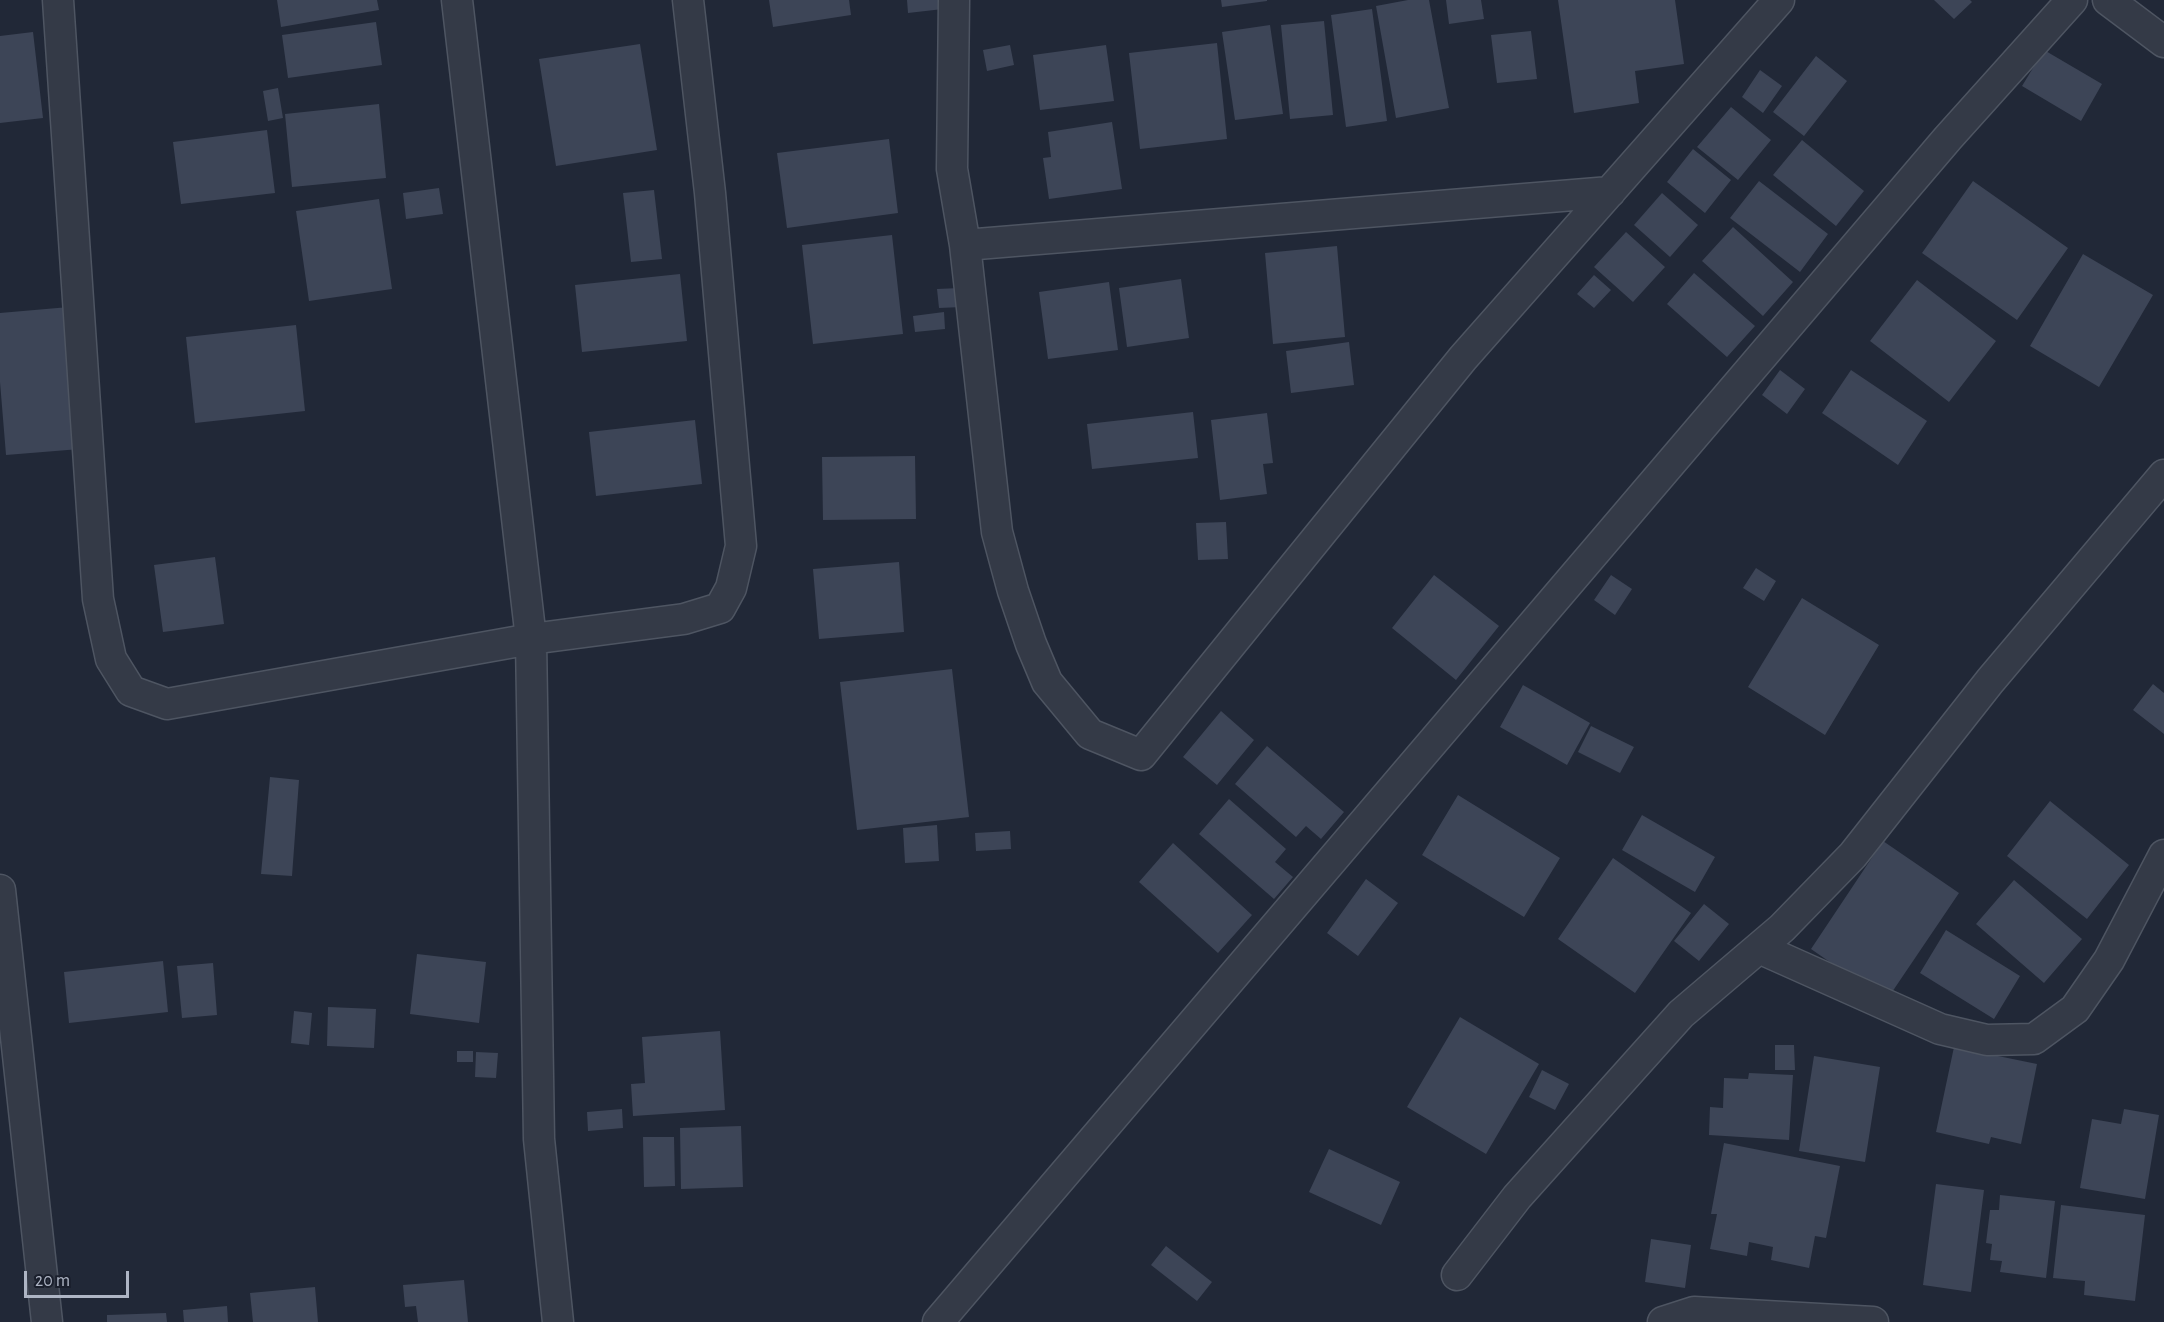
<!DOCTYPE html>
<html>
<head>
<meta charset="utf-8">
<style>
  body { margin:0 }
  #map { position:relative; width:2164px; height:1322px; overflow:hidden; background:#212837; font-family:"Alegreya Sans",sans-serif }
  canvas { display:block }
  .scale { position:absolute; left:24px; top:1271px; width:105px; height:27px; box-sizing:border-box; border:3px solid #aeb5c4; border-top:0; padding-left:8px; font-size:18px; line-height:21px; white-space:nowrap; color:#aeb5c4; -webkit-text-stroke:4px #1a1f2c; paint-order:stroke }
</style>
</head>
<body>
<div id="map">
<canvas width="2164" height="1322"></canvas>
<div class="scale">20 m</div>
</div>
<script>
const c = document.querySelector('canvas').getContext('2d');
c.lineJoin = 'round';
function fillPath(path, color) { c.fillStyle = color; c.fill(path, 'evenodd'); }
const shape = rows => new Path2D(rows.map(r => 'M' + r).join(''));
function trace(path, color, width, dash) { c.strokeStyle = color; c.lineWidth = width; c.lineCap = dash ? 'butt' : 'round'; c.setLineDash(dash || []); c.stroke(path); }
const building = shape([
  [277,0,377,0,379,10,281,27],
  [769,0,849,0,851,15,773,27],
  [907,0,942,0,943,9,908,13],
  [1221,0,1267,0,1267,1,1222,7],
  [1408,0,1429,0,1449,108,1396,118,1376,6],
  [1446,0,1481,0,1484,19,1449,24],
  [1558,0,1675,0,1684,64,1635,71,1639,103,1574,113],
  [1934,0,1970,0,1972,2,1954,19],
  [1372,9,1387,121,1346,127,1331,15],
  [1324,21,1333,115,1290,119,1281,25],
  [376,22,382,65,288,78,282,35],
  [1270,25,1283,114,1235,120,1222,32],
  [1531,31,1537,79,1497,83,1491,35],
  [33,32,43,118,0,123,0,36],
  [1217,43,1227,139,1140,149,1129,53],
  [640,44,657,150,556,166,539,59],
  [1010,45,1014,65,987,71,983,50],
  [1106,45,1114,101,1040,110,1033,55],
  [2044,50,2102,84,2081,121,2022,86],
  [1816,56,1847,81,1804,136,1773,112],
  [1760,70,1782,86,1763,113,1742,97],
  [278,88,283,118,268,121,263,91],
  [379,104,386,178,292,187,285,114],
  [1731,107,1771,140,1738,180,1697,147],
  [1112,122,1122,189,1049,199,1043,158,1051,157,1048,132],
  [267,130,275,193,181,204,173,142],
  [889,139,898,213,787,228,777,153],
  [1802,140,1864,191,1836,226,1773,175],
  [1693,149,1731,180,1705,213,1667,182],
  [1759,181,1828,234,1800,272,1730,218],
  [1973,181,2068,248,2017,320,1922,253],
  [439,188,443,214,406,219,403,193],
  [654,190,662,259,631,262,623,193],
  [1662,193,1698,225,1670,257,1634,225],
  [379,199,392,289,309,301,296,211],
  [1733,227,1793,282,1763,316,1702,261],
  [1626,232,1665,267,1633,302,1594,267],
  [892,235,903,334,813,344,802,245],
  [1337,246,1345,337,1273,344,1265,253],
  [2083,254,2153,295,2099,387,2030,346],
  [1694,273,1755,326,1727,357,1667,304],
  [680,274,687,341,582,352,575,285],
  [1594,275,1611,290,1594,308,1577,294],
  [1181,279,1189,338,1127,347,1119,288],
  [1917,280,1996,341,1949,402,1870,341],
  [1109,282,1118,350,1048,359,1039,292],
  [960,288,962,307,939,308,937,289],
  [69,307,80,449,6,455,0,382,0,313],
  [944,312,945,329,915,332,913,316],
  [296,325,305,411,195,423,186,337],
  [1349,342,1354,385,1291,393,1286,351],
  [1780,370,1805,389,1787,414,1762,395],
  [1851,370,1927,421,1898,465,1822,413],
  [1193,412,1198,458,1092,469,1087,424],
  [1267,413,1273,463,1263,464,1267,494,1220,500,1211,420],
  [695,420,702,484,596,496,589,432],
  [915,456,916,519,823,520,822,457],
  [1226,522,1228,559,1198,560,1196,523],
  [215,557,224,624,163,632,154,565],
  [899,562,904,632,819,639,813,569],
  [1756,568,1776,581,1764,601,1743,588],
  [1434,575,1499,626,1456,680,1392,628],
  [1611,575,1632,589,1615,615,1594,600],
  [1802,598,1879,645,1825,735,1748,687],
  [952,669,969,817,857,830,840,682],
  [2153,684,2164,693,2164,734,2133,710],
  [1523,685,1590,723,1567,765,1500,727],
  [1221,711,1254,740,1217,785,1183,757],
  [1591,726,1634,747,1620,773,1578,752],
  [1267,746,1344,812,1321,839,1306,826,1296,837,1235,784],
  [270,777,299,780,292,876,261,874],
  [1458,795,1560,858,1524,917,1422,855],
  [1229,799,1286,849,1275,862,1293,877,1274,899,1199,834],
  [2050,801,2129,865,2087,919,2007,856],
  [1642,815,1715,857,1695,892,1622,850],
  [937,825,939,861,905,863,903,828],
  [1010,831,1011,849,976,851,975,833],
  [1883,841,1959,893,1886,1001,1811,949],
  [1173,843,1252,915,1218,953,1139,882],
  [1613,858,1691,913,1635,993,1558,939],
  [1366,879,1398,903,1358,956,1327,933],
  [2014,880,2082,939,2044,983,1976,924],
  [1704,904,1729,924,1699,961,1674,941],
  [1946,930,2020,976,1994,1019,1920,973],
  [417,954,486,962,479,1023,410,1014],
  [163,961,168,1012,69,1023,64,972],
  [213,963,217,1015,182,1018,177,966],
  [328,1007,376,1009,374,1048,327,1046],
  [294,1011,312,1013,309,1045,291,1043],
  [1460,1017,1539,1064,1486,1154,1407,1107],
  [720,1031,725,1110,633,1116,631,1084,645,1083,642,1037],
  [1775,1045,1794,1045,1795,1070,1775,1070],
  [1954,1047,2037,1064,2021,1144,1991,1137,1989,1144,1936,1132],
  [457,1051,473,1051,473,1062,457,1062],
  [476,1052,498,1053,496,1078,475,1077],
  [1814,1056,1880,1067,1865,1162,1799,1151],
  [1542,1070,1569,1084,1555,1110,1529,1097],
  [1749,1073,1793,1075,1789,1140,1709,1135,1710,1107,1723,1108,1724,1078,1748,1079],
  [622,1109,623,1128,588,1131,587,1112],
  [2124,1109,2159,1115,2145,1199,2080,1188,2092,1119,2121,1124],
  [741,1126,743,1187,681,1189,680,1128],
  [643,1137,674,1137,675,1186,644,1187],
  [1724,1143,1840,1166,1826,1238,1815,1236,1809,1268,1771,1260,1773,1247,1749,1242,1747,1256,1710,1249,1717,1214,1711,1214],
  [1329,1149,1400,1182,1381,1225,1309,1192],
  [1936,1184,1984,1190,1971,1292,1923,1285],
  [2000,1195,2055,1201,2046,1278,2000,1272,2002,1261,1990,1260,1992,1244,1986,1243,1990,1210,1999,1210],
  [2061,1205,2145,1215,2135,1301,2084,1295,2085,1281,2053,1278],
  [1651,1239,1691,1245,1685,1288,1645,1282],
  [1166,1246,1212,1282,1197,1301,1151,1265],
  [464,1280,468,1322,418,1322,416,1306,405,1307,403,1285],
  [315,1287,318,1322,253,1322,250,1293],
  [227,1306,228,1322,184,1322,183,1310],
  [166,1313,167,1322,107,1322,107,1315]
]);
const street = shape([
  [58,0,98,599,111,659,131,691,167,704,531,639,457,0],
  [954,0,952,169,965,245,997,532,1013,591,1031,644,1047,682,1090,734,1141,755,1463,358,1779,0],
  [2108,0,2164,42],
  [965,245,1610,192],
  [0,890,47,1322],
  [1759,948,1940,1029,1987,1040,2034,1039,2075,1009,2109,960,2164,855],
  [1457,1275,1517,1197,1681,1014,1782,928,1853,855,1990,681,2164,475],
  [558,1322,539,1139,531,639,684,619,720,608,731,588,741,546,710,193,688,0],
  [938,1322,1948,138,2072,0],
  [1663,1322,1694,1312,1873,1322]
]);
fillPath(building, '#3d4557');
trace(street, '#4e5562', 33);
trace(street, '#343a47', 30);
</script>
</body>
</html>
